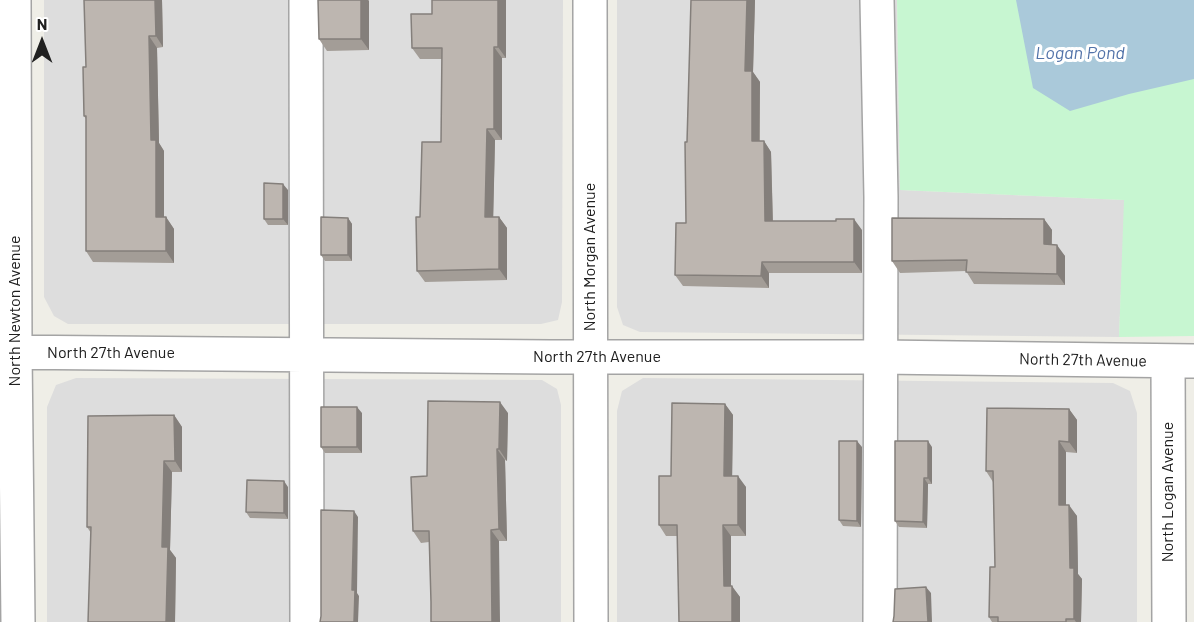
<!DOCTYPE html>
<html>
<head>
<meta charset="utf-8">
<style>
  body { margin:0 }
  #map { position:relative; width:1194px; height:622px; overflow:hidden; background:#efeee7; font-family:Barlow,sans-serif }
  canvas { display:block }
  .north { position:absolute; left:12px; top:12px; width:60px; height:60px; -webkit-text-stroke:4px #fff; paint-order:stroke; rotate:0deg; font-size:16px; font-weight:700; line-height:24px; text-align:center; color:#202020 }
  .north::after { content:''; display:block; margin:auto; width:21px; height:27px; background:#202020; clip-path:polygon(50% 0,100% 100%,50% 72%,0 100%) }
</style>
</head>
<body>
<div id="map">
<canvas width="1194" height="622"></canvas>
<div class="north">N</div>
</div>
<script>
const c = document.querySelector('canvas').getContext('2d');
c.lineJoin = 'round';
function fillPath(path, color) { c.fillStyle = color; c.fill(path, 'evenodd'); }
const shape = rows => new Path2D(rows.map(r => 'M' + r).join(''));
function trace(path, color, width, dash) { c.strokeStyle = color; c.lineWidth = width; c.lineCap = dash ? 'butt' : 'round'; c.setLineDash(dash || []); c.stroke(path); }
function drawText(font, color, halo, rows, align = 'center') {
  c.font = font + ' Barlow,sans-serif'; c.lineWidth = 6; c.setLineDash([]); c.textBaseline = 'middle'; c.strokeStyle = halo; c.fillStyle = color; for (const [text, x, y, turn = 0] of rows) {
    c.save(); c.translate(x, y); c.rotate((+turn || 0) * Math.PI / 180); c.textAlign = isNaN(turn) ? turn : align; if (halo) c.strokeText(text, 0, 0); c.fillText(text, 0, 0); c.restore();
  }
}
const residential = shape([
  [44,0,563,0,562,302,558,320,541,324,68,324,54,316,44,297],
  [617,0,897,0,900,190,1125,200,1119,337,640,332,623,325,617,307],
  [76,378,542,380,557,389,561,405,561,622,47,622,47,407,56,385],
  [643,378,1113,383,1130,391,1137,413,1137,622,617,622,617,411,622,391]
]);
const park = shape([
  [897,0,1194,0,1194,336,1119,337,1124,200,900,190]
]);
const water = shape([
  [1016,0,1194,0,1194,79,1129,94,1070,111,1033,88]
]);
const minor = shape([
  [14,0,15,352,18,622],
  [306,0,307,622],
  [590,0,591,622],
  [877,0,881,197,880,622],
  [0,352,550,357,880,357,1194,361],
  [1168,361,1169,622]
]);
const wall = shape([
  [84,0,162,0,163,47,157,48,159,143,164,151,164,217,166,217,174,229,174,263,93,262,86,251,86,119,84,116,86,67],
  [318,0,368,0,369,1,369,50,327,51,319,39],
  [432,0,506,0,506,58,502,58,502,140,495,140,493,217,499,217,507,228,507,280,425,282,417,271,420,217,441,142,442,59,420,59,412,48,432,14],
  [691,0,755,0,753,72,760,82,760,141,764,141,771,152,773,221,862,230,862,273,769,273,769,288,683,286,675,275,686,223,687,142],
  [288,190,288,225,268,225,264,219],
  [348,218,352,224,352,261,325,261,321,255],
  [1044,219,1052,230,1052,245,1065,256,1065,285,974,284,966,271,900,273,892,261],
  [725,404,733,415,732,476,746,487,746,536,731,536,731,586,740,597,740,622,679,622,677,536,666,536,659,525],
  [1069,409,1077,420,1077,453,1066,452,1066,505,1077,516,1078,574,1082,579,1081,622,992,622,989,617,995,567,993,482,986,471],
  [362,413,362,453,325,453,321,447],
  [508,413,507,461,505,460,507,541,499,541,431,602,429,542,421,543,413,531,427,476],
  [174,415,182,427,182,472,172,472,170,550,176,558,175,622,88,622,91,533,87,527],
  [862,447,861,527,843,526,839,520],
  [932,447,932,484,928,484,927,528,899,527,895,521],
  [288,487,288,519,250,518,246,512]
]);
const shadedWall = shape([
  [155,0,162,0,163,47,156,36],
  [361,0,368,0,369,1,369,50,361,39],
  [498,0,506,0,506,58,498,47],
  [747,0,755,0,753,72,760,82,759,153,752,141,745,71],
  [149,36,157,48,159,143,164,151,164,229,156,217,151,140],
  [494,47,502,58,502,140,494,129],
  [487,129,495,140,493,228,485,217],
  [764,141,771,152,773,232,765,221],
  [283,184,288,190,288,225,283,219],
  [166,217,174,229,174,263,166,251],
  [499,217,507,228,507,280,499,269],
  [348,218,352,224,352,261,348,255],
  [854,219,862,230,862,273,854,262],
  [1044,219,1052,230,1051,256,1044,244],
  [1057,245,1065,256,1065,285,1057,274],
  [762,262,769,273,769,288,761,276],
  [500,402,508,413,507,461,499,449],
  [725,404,733,415,732,487,724,476],
  [357,407,362,413,362,453,357,447],
  [1069,409,1077,420,1077,453,1069,442],
  [174,415,182,427,182,472,175,461],
  [857,441,862,447,861,527,857,521],
  [928,441,932,447,932,484,928,478],
  [1059,441,1066,452,1066,517,1059,505],
  [497,449,505,460,507,541,499,529],
  [164,461,172,472,170,550,176,558,175,622,166,622,162,547],
  [738,476,746,487,746,536,738,525],
  [924,478,928,484,927,528,923,522],
  [284,481,288,487,288,519,284,513],
  [1069,505,1077,516,1078,574,1082,579,1081,622,1076,622,1074,619,1070,568],
  [354,511,358,517,357,593,359,596,358,622,354,622,352,590],
  [723,525,731,536,731,598,724,586],
  [491,530,499,541,500,622,492,622],
  [732,586,740,597,740,622,732,622],
  [926,587,931,593,932,622,928,622]
]);
const building = shape([
  [84,0,155,0,156,36,149,36,151,140,156,140,156,217,166,217,166,251,86,251,86,116,84,116,83,67,86,67,84,0],
  [318,0,361,0,361,39,319,39,318,0],
  [432,0,498,0,498,47,494,47,494,129,487,129,485,217,499,217,499,269,417,271,416,217,420,217,422,142,441,142,442,48,412,48,411,14,432,14,432,0],
  [691,0,747,0,745,71,752,71,752,141,764,141,765,221,836,221,836,219,854,219,854,262,762,262,761,276,675,275,676,223,686,223,685,142,687,142,691,0],
  [264,183,283,184,283,219,264,219,264,183],
  [321,217,348,218,348,255,321,255,321,217],
  [892,218,1044,219,1044,244,1057,245,1057,274,966,272,967,260,892,261,892,218],
  [428,401,500,402,499,449,497,449,499,529,491,530,492,622,431,622,431,602,429,531,413,531,411,477,427,476,428,401],
  [672,403,725,404,724,476,738,476,738,525,723,525,724,586,732,586,732,622,679,622,677,525,659,525,659,476,671,476,672,403],
  [321,407,357,407,357,447,321,447,321,407],
  [987,408,1069,409,1069,442,1059,441,1059,505,1069,505,1070,568,1074,568,1074,619,1066,619,1066,622,998,622,998,617,989,617,990,567,995,567,993,471,986,471,987,408],
  [174,415,175,461,164,461,162,547,168,547,166,622,88,622,91,527,87,527,88,416,174,415],
  [839,441,857,441,857,521,839,520,839,441],
  [895,441,928,441,928,478,924,478,923,522,895,521,895,441],
  [247,480,284,481,284,513,246,512,247,480],
  [321,510,354,511,352,590,355,590,354,622,320,622,321,616,321,510],
  [926,587,928,622,893,622,894,616,895,589,926,587]
]);
const streetNames = [
  ["North Morgan Avenue",590,257,-90],
  ["North Newton Avenue",15,311,-90],
  ["North 27th Avenue",111,353],
  ["North 27th Avenue",597,357],
  ["North 27th Avenue",1083,360,1],
  ["North Logan Avenue",1168,492,-90]
];
const waterNames = [
  ["Logan Pond",1080,53]
];
fillPath(residential, '#ddd');
fillPath(park, '#c7f6d1');
fillPath(water, '#aac9da');
trace(minor, '#a4a4a4', 36);
trace(minor, '#fff', 33);
fillPath(wall, '#a39d97');
fillPath(shadedWall, '#847f7b');
fillPath(building, '#bdb6b0');
trace(building, '#847f7b', 1.5);
drawText('16px', '#202020', '#fff', streetNames);
drawText('italic 18px', '#5273a9', '#fff', waterNames);
</script>
</body>
</html>
